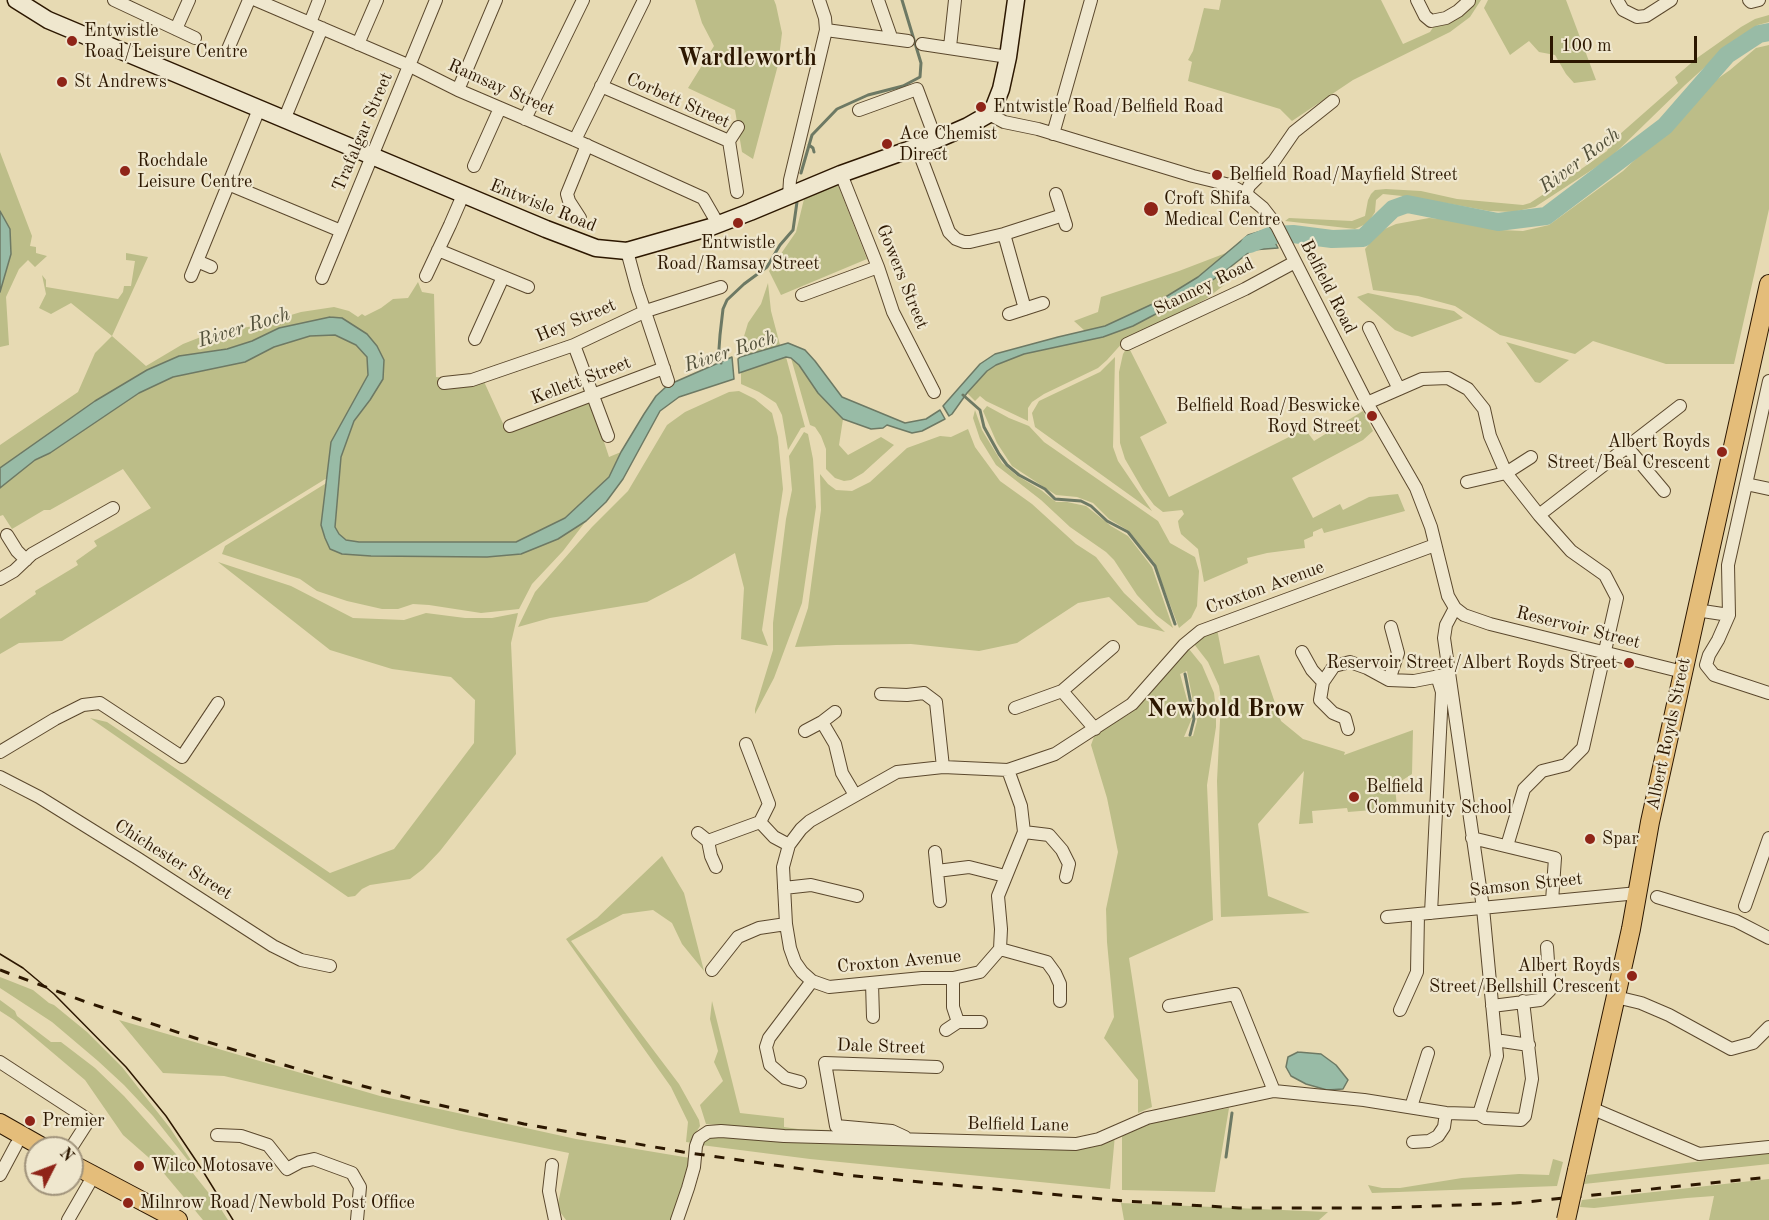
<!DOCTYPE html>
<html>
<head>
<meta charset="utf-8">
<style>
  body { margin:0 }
  #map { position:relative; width:1769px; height:1220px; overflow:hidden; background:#e7dab3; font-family:"Old Standard TT",serif }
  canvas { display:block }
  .north { position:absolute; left:24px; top:1136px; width:60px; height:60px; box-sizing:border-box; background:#efe7ce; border:2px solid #a1947c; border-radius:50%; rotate:48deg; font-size:16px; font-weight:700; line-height:24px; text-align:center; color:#2c1700 }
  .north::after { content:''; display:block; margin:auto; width:21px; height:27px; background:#8f2418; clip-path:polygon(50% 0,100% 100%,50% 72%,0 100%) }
  .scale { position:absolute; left:1550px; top:36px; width:147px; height:27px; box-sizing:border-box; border:3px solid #2c1700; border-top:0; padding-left:8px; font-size:18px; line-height:21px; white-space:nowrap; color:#2c1700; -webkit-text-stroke:4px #efe7ce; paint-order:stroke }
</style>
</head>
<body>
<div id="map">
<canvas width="1769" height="1220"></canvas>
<div class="north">N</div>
<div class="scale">100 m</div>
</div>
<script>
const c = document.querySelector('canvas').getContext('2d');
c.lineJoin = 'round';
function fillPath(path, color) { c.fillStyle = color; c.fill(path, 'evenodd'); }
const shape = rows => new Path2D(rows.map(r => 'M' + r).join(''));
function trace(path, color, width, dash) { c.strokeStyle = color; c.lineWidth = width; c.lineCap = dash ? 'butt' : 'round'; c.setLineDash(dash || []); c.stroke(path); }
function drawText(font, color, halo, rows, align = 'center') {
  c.font = font + ' "Old Standard TT",serif'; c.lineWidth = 4.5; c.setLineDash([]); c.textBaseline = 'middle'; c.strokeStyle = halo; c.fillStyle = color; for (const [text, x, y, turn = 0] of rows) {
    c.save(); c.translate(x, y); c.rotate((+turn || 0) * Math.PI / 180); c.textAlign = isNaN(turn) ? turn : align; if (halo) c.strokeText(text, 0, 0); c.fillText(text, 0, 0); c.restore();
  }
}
const green = shape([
  [695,0,774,0,776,5,782,33,778,65,753,159,742,152,735,110,688,88,714,46,702,23],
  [1221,0,1381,0,1403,44,1430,32,1434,26,1454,18,1472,7,1476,0,1481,0,1470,17,1450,32,1353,80,1292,121,1280,109,1188,81,1192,62,1188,60,1193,51,1204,8,1219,10],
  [1488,0,1566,0,1596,80,1574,83,1566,74,1555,55,1539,52,1529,41,1510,55,1484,8],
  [1769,15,1769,22,1758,25,1736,39,1685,85,1610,158,1535,207,1513,212,1489,211,1412,197,1383,194,1376,200,1375,212,1368,223,1355,229,1285,221,1289,218,1352,221,1365,216,1368,200,1371,194,1375,190,1386,189,1421,191,1457,199,1523,205,1530,203,1564,181,1607,151,1611,142,1678,83,1675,77,1697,58,1741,27,1755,19],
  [1769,45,1769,209,1734,364,1666,364,1593,341,1575,354,1500,335,1455,306,1418,296,1373,290,1365,249,1380,231,1396,224,1429,218,1454,220,1501,230,1523,231,1549,225,1623,171,1683,114,1713,82,1730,70,1756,48],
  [0,152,32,236,30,246,36,247,36,253,47,256,35,267,28,260,19,269,6,297,9,345,0,347,0,292,11,254,10,229,0,211],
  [838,185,867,259,781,295,769,271,796,232,804,199],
  [126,253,148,257,112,336,146,366,183,344,211,333,254,326,301,312,334,307,349,311,358,317,362,314,365,316,381,308,393,299,408,298,418,282,422,292,434,294,436,377,469,379,481,375,506,430,591,402,609,457,621,452,609,477,565,518,516,542,359,542,346,540,339,534,335,527,341,457,354,421,370,401,367,334,342,318,252,341,226,349,179,356,147,370,95,401,0,468,0,445,78,392,95,353,112,336,71,303,51,314,39,308,46,294,42,275,46,280,46,287,118,299,123,292,124,286,131,286,135,261,126,260],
  [1226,253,1226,255,1198,277,1159,301,1105,326,1085,331,1074,321,1098,312,1101,297,1179,271],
  [1224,272,1228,282,1206,299,1125,340,1107,360,1098,368,1044,394,1032,402,1028,408,1028,421,986,401,980,396,975,401,967,393,987,371,996,365,1024,354,1103,337,1133,326,1190,296],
  [768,283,771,311,780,345,740,357,742,343,748,323,761,304],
  [1368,293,1454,311,1463,318,1412,337,1395,330,1357,297],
  [335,335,356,345,367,357,368,375,331,442,327,478,62,641,19,643,0,654,0,619,36,594,35,591,78,565,76,561,97,546,94,541,151,508,123,469,50,510,44,510,12,529,3,515,0,516,0,488,35,460,50,453,139,393,173,377,245,362,274,347,310,336],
  [1506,342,1569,360,1540,383,1535,382],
  [1128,346,1167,423,1140,437,1169,497,1305,429,1314,441,1363,411,1373,431,1363,440,1292,478,1313,518,1340,504,1343,510,1369,497,1398,494,1405,511,1324,533,1322,528,1313,532,1313,536,1304,540,1305,548,1267,553,1247,558,1248,563,1204,582,1198,549,1181,534,1179,527,1178,521,1184,514,1182,510,1163,512,1154,505,1143,490,1125,459,1120,443,1119,372,1123,354],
  [786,357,805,427,801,428,788,450,782,415,776,403,759,392,741,384,741,371],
  [1115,357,1113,447,1118,461,1152,511,1035,427,1032,413,1039,401,1100,372],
  [791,358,799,365,818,393,843,419,839,445,848,455,881,437,894,445,863,473,851,480,844,481,835,478,826,469,826,449,821,436,815,427,810,425],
  [739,391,755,399,772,413,778,437,783,489,762,630,768,646,741,639,744,588,735,553,691,579,647,602,550,618,518,627,535,592,592,527,628,491,667,425,685,412,729,392],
  [987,406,1009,418,1029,426,1044,442,1158,521,1170,543,1195,557,1199,571,1197,606,1191,618,1179,628,1154,562,1129,531,1109,519,1093,503,1077,497,1056,495,1012,466,997,443,983,411],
  [975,410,982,430,1002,463,1016,475,1041,490,1056,502,1067,502,1086,506,1111,526,1128,536,1152,567,1173,628,1156,615,1137,595,1114,560,1106,552,1070,527,1041,500,996,465,980,439,973,418],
  [968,429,975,447,1000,481,1032,504,1076,544,1096,557,1124,593,1165,632,1138,625,1109,597,1078,603,1017,643,979,651,911,644,836,645,795,647,808,608,821,510,820,474,828,484,836,490,852,491,870,482,907,448,940,436,951,437],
  [804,432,808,434,813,459,816,507,802,603,774,678,755,714,755,709,773,650,773,623,786,519,792,490,789,456],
  [328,482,321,525,342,554,487,557,558,539,586,521,563,551,532,584,519,609,481,613,429,605,413,604,398,609,382,609,347,601,317,591,300,579,222,554,225,546],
  [218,562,291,586,353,618,404,620,426,613,465,618,492,618,518,613,511,643,516,754,440,851,423,869,410,879,370,885,362,889,355,896,348,897,90,718,107,722,330,873,394,849,474,743,475,700,451,677,392,669,330,650],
  [1217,629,1224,664,1259,655,1281,721,1303,739,1345,752,1344,755,1413,730,1412,774,1395,785,1397,808,1348,812,1347,808,1312,811,1313,823,1299,824,1304,771,1258,824,1268,896,1310,913,1221,917,1217,781,1221,700,1219,686,1208,662,1194,644,1204,636],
  [1189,649,1202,665,1214,693,1216,711,1216,727,1207,785,1213,920,1129,958,1152,1107,1138,1113,1138,1080,1104,1038,1114,1017,1107,942,1106,909,1118,852,1107,798,1091,745,1095,734,1129,714],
  [1187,671,1197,721,1193,736,1184,737,1192,718,1180,674],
  [662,856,684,893,704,971,682,944,672,923,653,910,623,914,571,941,679,1084,699,1120,700,1126,695,1134,693,1143,686,1142,688,1122,671,1087,566,939,597,918],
  [0,977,33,990,49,1003,54,1005,87,1032,122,1067,170,1128,198,1171,197,1172,153,1116,124,1085,98,1061,52,1022,0,988],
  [0,1000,15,1011,17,1016,51,1042,61,1042,95,1068,124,1096,192,1172,219,1206,228,1220,203,1220,156,1164,123,1135,85,1080,14,1020,0,1011],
  [712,1001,740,1113,784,1118,784,1127,798,1129,829,1130,829,1133,706,1124,700,1105,723,1081,714,1062,718,1051,710,1019],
  [119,1020,380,1096,576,1139,690,1158,672,1220,566,1220,557,1208,569,1153,461,1131,224,1076,163,1073],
  [1229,1108,1215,1192,1122,1190,1122,1133,1149,1121],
  [1115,1135,1110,1189,810,1159,701,1145,706,1139,713,1136,809,1143,1058,1148],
  [1769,1153,1769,1164,1584,1184,1587,1175],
  [1553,1159,1563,1162,1557,1186,1372,1193,1368,1185,1382,1188,1400,1188,1462,1178,1519,1174,1549,1175],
  [1769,1179,1769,1220,1709,1220,1714,1196,1687,1198,1594,1208,1580,1207,1582,1200],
  [1121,1203,1328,1212,1319,1220,1124,1220]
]);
const water = shape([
  [0,211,10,229,11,254,0,292,0,211],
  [1268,229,1278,248,1252,250,1224,272,1190,296,1133,326,1103,337,1024,354,996,365,987,371,967,393,952,414,949,416,943,406,980,364,995,354,1058,337,1105,326,1159,301,1198,277,1248,235,1268,229],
  [330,317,342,318,367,334,377,346,384,360,383,379,370,400,354,421,341,457,335,527,339,534,346,540,359,542,516,542,565,518,609,477,621,452,644,414,656,396,668,385,732,357,734,379,679,397,660,411,623,479,606,502,586,521,558,539,521,554,487,557,371,556,342,554,330,549,325,538,321,525,331,442,368,375,367,357,356,345,335,335,310,336,274,347,245,362,173,377,139,393,50,453,35,460,0,488,0,468,95,401,147,370,179,356,227,349,252,341,279,328,330,317],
  [788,343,805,350,815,361,842,397,905,423,926,419,940,410,945,419,922,431,912,433,887,425,883,428,871,429,843,419,818,393,799,365,791,358,786,357,739,373,738,359,740,357,788,343],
  [1298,1052,1321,1054,1336,1065,1348,1080,1343,1089,1327,1090,1306,1084,1291,1076,1286,1067,1288,1057,1298,1052]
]);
const stream = shape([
  [809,145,813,148,814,152],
  [801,173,812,135,837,109,868,95,903,86,920,77,921,63,902,0],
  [721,363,719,349,720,335,723,309,727,300,744,284,767,267,780,245,793,230,797,202],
  [963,395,980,410,984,427,999,454,1007,465,1019,475,1045,489,1055,499,1081,501,1091,506,1107,521,1128,532,1155,566,1175,624],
  [1185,674,1194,719,1190,735],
  [1226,1157,1232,1113]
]);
const river = shape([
  [1250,244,1272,235,1293,234,1332,239,1363,238,1393,209,1407,204,1498,222,1546,216,1665,126,1727,55,1759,34,1769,32]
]);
const street = shape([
  [114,0,195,38],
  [256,0,410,66,458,90,575,140,703,198,718,224],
  [878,0,891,37],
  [1417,0,1425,16,1431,21,1446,18,1458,11,1469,1],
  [1617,0,1623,10,1637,17,1646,16,1671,0],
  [1749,0,1751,2,1759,0],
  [310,23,319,0],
  [176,29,189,0],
  [826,30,908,41],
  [358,44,377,0],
  [922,44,1008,57],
  [950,47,955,0],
  [228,49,249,0],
  [601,86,729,141,737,192],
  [458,90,496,0],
  [859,110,917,89,936,140],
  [989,114,1004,122,1038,129,1193,176,1230,185,1246,194,1263,208,1277,226,1367,403,1416,488,1431,527,1448,596,1455,608,1464,615,1490,624,1683,672],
  [525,119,583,0],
  [284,120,322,28],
  [1053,134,1091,0],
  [575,140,644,0],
  [729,141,738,127],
  [917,147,949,232,956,239,964,242,970,242,1004,234,1063,215],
  [474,166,500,108],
  [841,174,878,267,893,312,934,392],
  [228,184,341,231],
  [1056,194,1066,225],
  [1246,194,1249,186,1274,161,1294,132,1333,101],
  [789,196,790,180,826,30,825,18,819,0],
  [580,218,569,201,567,194,587,145],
  [1004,234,1025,309],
  [438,250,528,287],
  [627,251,637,288,668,381],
  [197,261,211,267],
  [191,276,259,109],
  [426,276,450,225,463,195],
  [322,278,436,0],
  [802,295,878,267],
  [1009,314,1043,303],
  [1369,328,1399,389],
  [475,339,503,277],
  [1127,344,1245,289,1295,262],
  [574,345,608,436],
  [1769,381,1728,565,1729,615,1718,640,1709,655,1706,665,1714,675,1769,693],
  [444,383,472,380,574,345,646,311,721,287],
  [1367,403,1422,379,1448,378,1468,389,1484,409,1490,436,1506,473,1539,515,1571,551,1605,575,1617,598,1583,748,1566,765,1542,771,1524,789,1507,846],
  [510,426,664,368],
  [1627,447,1664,491],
  [1467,482,1506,473,1531,457],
  [1746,484,1769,489],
  [1539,515,1680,406],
  [7,535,17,551,26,560],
  [0,579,14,571,32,554,113,508],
  [1455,608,1446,625,1444,638,1483,908,1497,1056,1479,1114],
  [1696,610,1729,615],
  [1302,652,1312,670,1323,682],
  [1389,680,1398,653,1391,627],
  [1062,691,1095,729],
  [881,694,907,695,924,693,936,702,943,767],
  [1015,708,1062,691,1113,647],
  [822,722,835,744,842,773,855,795],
  [1348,729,1345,718,1333,713,1320,700,1323,682,1334,666,1350,662,1367,668,1389,680,1414,681,1445,675],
  [805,731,822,722,835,712],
  [746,744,769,804,760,822],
  [0,752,55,719,83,705,100,703,182,757,218,703],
  [1008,770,1021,806,1024,832,998,896,1001,929,1000,949,980,972,953,978,922,978,829,987,812,981,802,972,795,962,790,948,786,924,783,867,789,845,801,829,810,821,897,772,943,767,1008,770,1055,754,1132,704,1184,645,1201,631,1435,545],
  [0,777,39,797,137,858,273,946,301,960,330,966],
  [1024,832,1049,835,1062,850,1069,864,1066,877],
  [698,833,708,841],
  [1472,838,1555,858,1552,901],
  [935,852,940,901],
  [716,867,711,856,708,841,760,822,774,837,789,845],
  [937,871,969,867,1005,876],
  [784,888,811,885,857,896],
  [1657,897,1736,921,1769,938],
  [1745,906,1769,838],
  [1431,913,1442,692,1437,676],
  [1387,917,1638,893],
  [1000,949,1047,962,1055,973,1060,984,1060,1001],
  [712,970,738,937,759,928,786,924],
  [953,978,953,1007,958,1022],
  [872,983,873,1017],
  [1616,997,1641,1003,1669,1015,1731,1049,1753,1043,1769,1027],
  [1169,1006,1235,994,1274,1091],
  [1492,1006,1540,1000,1550,990,1547,947],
  [1400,1010,1417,972,1418,914],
  [946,1030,958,1022,981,1022],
  [1496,1043,1502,1041,1529,1045],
  [0,1062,89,1120,71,1148],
  [800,1082,785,1078,770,1065,766,1047,769,1038,812,981],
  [1411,1107,1428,1053],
  [1591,1108,1699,1154,1769,1147],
  [217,1135,241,1136,268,1145,287,1169,300,1162,314,1159,352,1173,360,1187,357,1220],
  [905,1137,892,1131,836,1126,825,1063,937,1067],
  [1413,1142,1429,1141,1438,1136,1444,1127,1446,1113],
  [552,1165,549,1191,555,1220],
  [0,1175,16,1145],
  [68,1220,94,1175],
  [677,1220,688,1188,694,1167,696,1146,699,1138,708,1132,721,1131,784,1136,1076,1144,1099,1139,1147,1118,1274,1091,1364,1100,1446,1113,1479,1114,1485,1118,1521,1120,1525,1116,1532,1079,1523,1001]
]);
const secondary = shape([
  [16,0,48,20,546,229,596,248,627,251,711,227,750,212,841,174,936,140,968,126,989,114,994,107,1001,89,1008,57,1016,0]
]);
const primary = shape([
  [0,1123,44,1148],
  [72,1164,178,1220],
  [1577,1170,1631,929,1650,822,1769,284]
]);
const tram = shape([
  [0,954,23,968,54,994,126,1067,166,1116,201,1168,233,1220]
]);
const rail = shape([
  [0,970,89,1003,198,1039,308,1072,417,1100,524,1124,683,1152,845,1175,1124,1201,1239,1208,1379,1208,1516,1203,1769,1177]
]);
const primaryBridge = shape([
  [1566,1220,1577,1170]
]);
const markers = [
  [72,41,6,"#8f2418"],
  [62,82,6,"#8f2418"],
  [981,107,6,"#8f2418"],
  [887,144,6,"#8f2418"],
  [125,171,6,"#8f2418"],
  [1217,175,6,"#8f2418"],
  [1151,209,8,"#8f2418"],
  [738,223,6,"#8f2418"],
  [1372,416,6,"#8f2418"],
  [1722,452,6,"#8f2418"],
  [1629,663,6,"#8f2418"],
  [1354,797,6,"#8f2418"],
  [1590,839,6,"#8f2418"],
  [1632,976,6,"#8f2418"],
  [30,1121,6,"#8f2418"],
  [139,1166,6,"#8f2418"],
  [128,1203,6,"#8f2418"]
];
const poiNames = [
  ["Entwistle",84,31],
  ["Road/Leisure Centre",84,52],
  ["St Andrews",74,82],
  ["Entwistle Road/Belfield Road",993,107],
  ["Ace Chemist",899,134],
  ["Direct",899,155],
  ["Rochdale",137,161],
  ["Leisure Centre",137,182],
  ["Belfield Road/Mayfield Street",1229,175],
  ["Croft Shifa",1164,199],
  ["Medical Centre",1164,220],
  ["Entwistle",738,243,"center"],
  ["Road/Ramsay Street",738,264,"center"],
  ["Belfield Road/Beswicke",1360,406,"right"],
  ["Royd Street",1360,427,"right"],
  ["Albert Royds",1710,442,"right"],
  ["Street/Beal Crescent",1710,463,"right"],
  ["Reservoir Street/Albert Royds Street",1617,663,"right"],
  ["Belfield",1366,787],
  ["Community School",1366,808],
  ["Spar",1602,839],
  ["Albert Royds",1620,966,"right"],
  ["Street/Bellshill Crescent",1620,987,"right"],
  ["Premier",42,1121],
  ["Wilco Motosave",151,1166],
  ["Milnrow Road/Newbold Post Office",140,1203]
];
const streetNames = [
  ["Ramsay Street",501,88,24],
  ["Corbett Street",678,101,24],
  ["Trafalgar Street",363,132,-67],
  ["Entwisle Road",543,206,22],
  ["Gowers Street",902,277,68],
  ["Stanney Road",1204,287,-26],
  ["Belfield Road",1328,287,63],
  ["Hey Street",576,321,-23],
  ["Kellett Street",581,381,-21],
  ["Croxton Avenue",1265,588,-20],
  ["Reservoir Street",1578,628,14],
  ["Albert Royds Street",1669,734,-78],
  ["Chichester Street",173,860,32],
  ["Samson Street",1526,885,-6],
  ["Croxton Avenue",899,962,-5],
  ["Dale Street",881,1047,2],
  ["Belfield Lane",1018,1125,1]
];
const waterNames = [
  ["River Roch",1580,161,-37],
  ["River Roch",244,328,-17],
  ["River Roch",730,352,-18]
];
const districtNames = [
  ["Wardleworth",747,59],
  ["Newbold Brow",1226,710]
];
fillPath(green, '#bcbd88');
fillPath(water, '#98bba6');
trace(water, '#6d7964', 1.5);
trace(stream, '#6d7964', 3);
trace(river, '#98bba6', 18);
trace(street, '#5b482d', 14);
trace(secondary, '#2c1700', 19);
trace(primary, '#2c1700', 20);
trace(street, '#efe7ce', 12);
trace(secondary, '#efe7ce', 16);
trace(primary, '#e4bd7a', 18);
trace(tram, '#2c1700', 1.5);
trace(rail, '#2c1700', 3, [10, 10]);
trace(primaryBridge, '#2c1700', 20, []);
trace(primaryBridge, '#e4bd7a', 18);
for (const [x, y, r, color] of markers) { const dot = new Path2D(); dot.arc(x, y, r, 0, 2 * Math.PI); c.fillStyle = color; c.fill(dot); trace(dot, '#efe7ce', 2); }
drawText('18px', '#2c1700', '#efe7ce', poiNames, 'left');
drawText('18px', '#2c1700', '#efe7ce', streetNames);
drawText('italic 20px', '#52503a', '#efe7ce', waterNames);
drawText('bold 24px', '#2c1700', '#efe7ce', districtNames);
</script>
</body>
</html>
